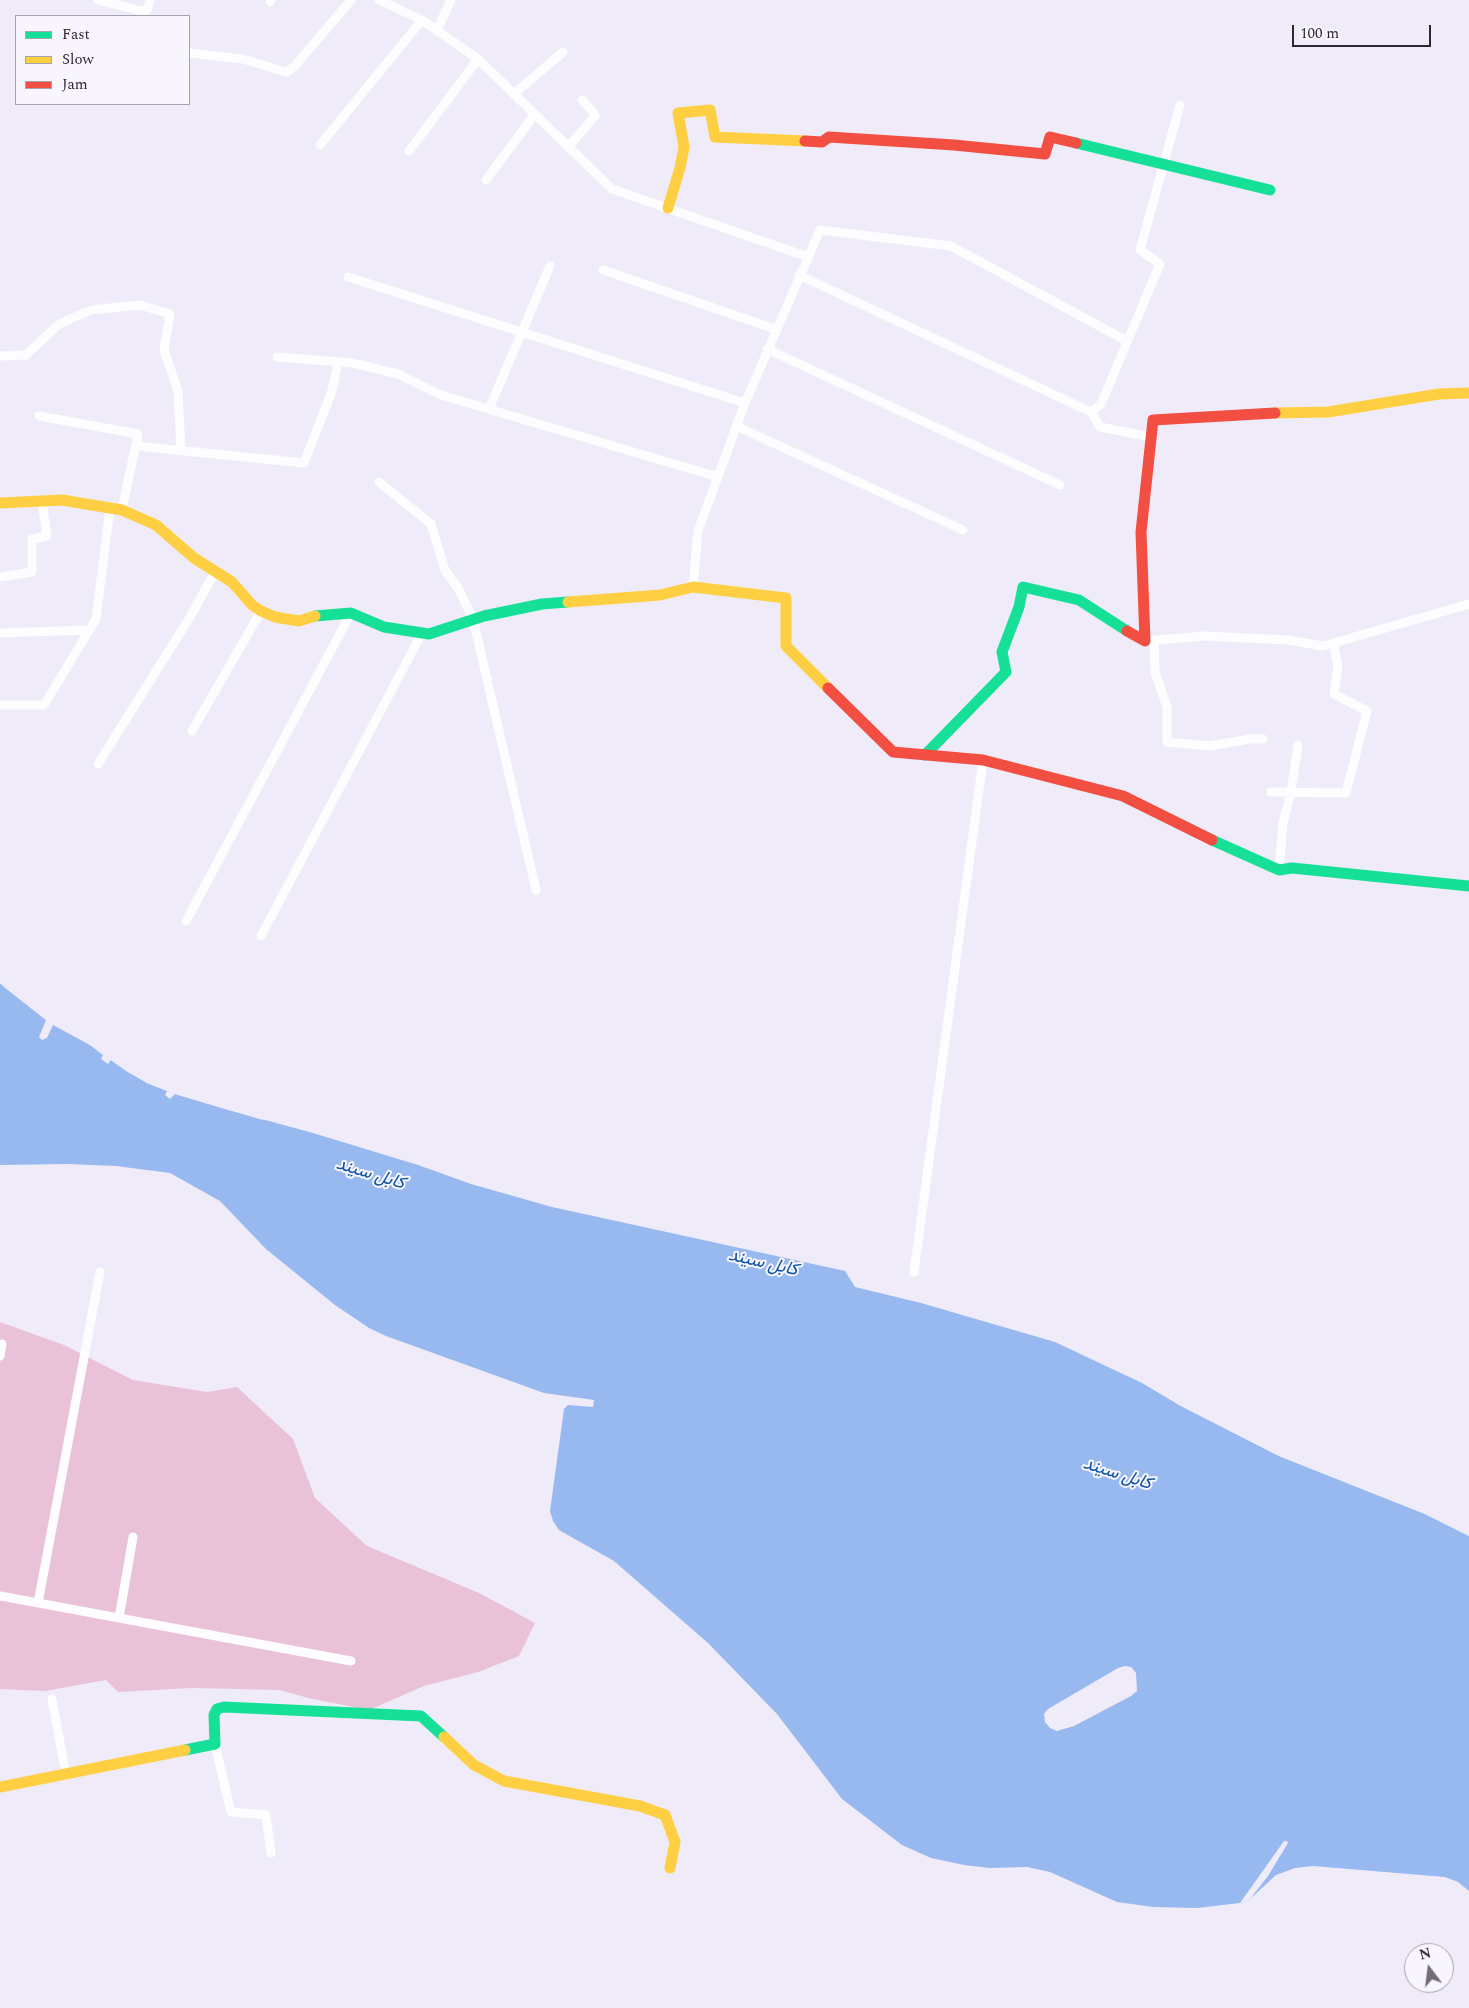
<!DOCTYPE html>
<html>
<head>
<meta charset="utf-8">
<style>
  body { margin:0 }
  #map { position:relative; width:1469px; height:2008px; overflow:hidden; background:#f0ebf8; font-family:Spectral,serif }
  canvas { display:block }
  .legend { position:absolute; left:15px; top:15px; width:175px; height:90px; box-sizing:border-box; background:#f8f6fc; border:1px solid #a6a3ac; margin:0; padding:6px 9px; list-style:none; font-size:15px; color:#2c2733 }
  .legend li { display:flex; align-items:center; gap:10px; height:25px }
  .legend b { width:25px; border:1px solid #a6a3ac }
  .north { position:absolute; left:1404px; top:1943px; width:50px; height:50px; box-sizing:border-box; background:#f8f6fc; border:1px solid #a6a3ac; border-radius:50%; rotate:345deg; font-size:14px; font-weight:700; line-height:20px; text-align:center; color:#2c2733 }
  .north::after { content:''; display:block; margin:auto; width:18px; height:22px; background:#716c78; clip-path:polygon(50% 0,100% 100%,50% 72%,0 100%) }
  .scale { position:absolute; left:1292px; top:25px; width:139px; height:22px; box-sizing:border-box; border:2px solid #2c2733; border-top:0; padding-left:6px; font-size:15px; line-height:18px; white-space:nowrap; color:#2c2733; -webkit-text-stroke:4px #f8f6fc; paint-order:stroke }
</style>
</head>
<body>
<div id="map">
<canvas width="1469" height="2008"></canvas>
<ul class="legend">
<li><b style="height:6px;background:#16e098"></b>Fast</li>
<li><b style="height:6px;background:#ffcf43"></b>Slow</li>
<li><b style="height:6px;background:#f24e42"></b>Jam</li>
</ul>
<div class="north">N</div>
<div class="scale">100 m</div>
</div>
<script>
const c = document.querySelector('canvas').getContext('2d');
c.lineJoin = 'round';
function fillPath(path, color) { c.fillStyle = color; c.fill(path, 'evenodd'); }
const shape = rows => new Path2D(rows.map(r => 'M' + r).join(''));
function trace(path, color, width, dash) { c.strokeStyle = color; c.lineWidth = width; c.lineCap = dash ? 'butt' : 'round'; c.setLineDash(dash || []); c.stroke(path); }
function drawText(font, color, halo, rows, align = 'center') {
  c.font = font + ' Spectral,Vazirmatn,serif'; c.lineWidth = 4; c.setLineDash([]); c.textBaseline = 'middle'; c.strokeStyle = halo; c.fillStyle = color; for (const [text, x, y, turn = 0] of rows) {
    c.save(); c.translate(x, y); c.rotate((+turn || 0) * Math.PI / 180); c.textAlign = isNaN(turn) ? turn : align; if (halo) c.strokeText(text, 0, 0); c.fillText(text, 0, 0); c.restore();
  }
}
const green = shape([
  [0,1322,64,1345,133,1380,207,1392,237,1387,293,1439,315,1498,367,1546,479,1593,535,1623,519,1656,478,1672,424,1686,369,1710,308,1698,280,1690,191,1688,118,1692,106,1680,45,1691,0,1689]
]);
const water = shape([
  [0,983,46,1020,90,1045,126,1071,147,1083,175,1094,225,1109,313,1133,418,1165,471,1184,552,1207,845,1271,855,1287,921,1303,1055,1342,1142,1383,1179,1405,1279,1456,1425,1514,1469,1536,1469,1891,1458,1882,1445,1877,1313,1866,1295,1868,1276,1875,1250,1899,1240,1903,1197,1908,1153,1907,1117,1902,1050,1872,1027,1867,990,1868,964,1865,931,1858,902,1845,842,1799,777,1714,708,1643,614,1561,559,1530,553,1521,550,1511,564,1409,568,1405,593,1407,594,1400,544,1393,386,1336,369,1328,335,1305,266,1249,220,1201,170,1173,116,1166,68,1164,0,1165],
  [1125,1666,1131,1667,1136,1673,1137,1691,1131,1696,1074,1726,1057,1731,1050,1728,1045,1722,1044,1714,1048,1709,1118,1668]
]);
const pier = shape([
  [0,981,48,1018,91,1043,128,1069,148,1080,176,1092,264,1118,263,1120,175,1094,170,1099,165,1095,167,1091,147,1083,111,1060,108,1064,101,1059,103,1055,90,1045,53,1025,47,1038,42,1040,39,1037,46,1020,4,987,0,983],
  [1181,1403,1281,1453,1426,1512,1469,1533,1469,1536,1425,1514,1279,1456,1179,1405],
  [1284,1841,1287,1841,1288,1843,1268,1876,1250,1899,1240,1903]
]);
const street = shape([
  [98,0,142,11,147,10,150,0],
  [379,0,422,20,478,59,612,189,808,257],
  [270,2,271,0],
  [437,30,451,0],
  [189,53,243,59,286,72,293,68,351,0],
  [514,94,563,52],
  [320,145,422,20],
  [568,147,595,116,594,113,582,100],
  [409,151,478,59],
  [486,180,535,114],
  [603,270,775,329],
  [799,275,1091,412,1100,427,1151,437],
  [348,277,745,403],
  [767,349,1060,485],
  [0,356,26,355,59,324,91,310,140,305,170,314,164,350,178,391,181,451],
  [277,357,352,363,398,374,441,395,718,477],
  [489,409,550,266],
  [1091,412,1101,404,1160,264,1140,250,1180,105],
  [39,416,138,434,122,510],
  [736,426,963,530],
  [136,446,304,463,332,391,338,362],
  [379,482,431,524,445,570,458,588,473,619,536,890],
  [0,577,32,572,32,539,47,536,42,501],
  [693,587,698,531,745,403,820,230,951,246,1127,341],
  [0,633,89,630],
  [1154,640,1155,672,1167,707,1167,742,1210,746,1250,739,1263,739],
  [1145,641,1204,636,1288,640,1323,646,1469,604],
  [0,705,44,705,96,619,110,508],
  [192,731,261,611],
  [98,764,190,617,216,570],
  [1271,792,1346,793,1367,711,1334,694,1338,666,1333,643],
  [1279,870,1283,823,1291,792,1298,745],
  [186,921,351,613],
  [261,936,422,633],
  [914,1272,983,760],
  [0,1356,2,1344],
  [0,1596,351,1661],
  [38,1603,100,1272],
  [119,1618,133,1537],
  [52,1699,66,1775],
  [215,1744,231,1812,266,1815,271,1853]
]);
const fast = shape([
  [1076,143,1270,190],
  [315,616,351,613,384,627,429,634,484,616,542,604,568,602],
  [925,755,1006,672,1002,652,1019,607,1023,587,1079,600,1127,631],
  [1212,840,1279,870,1292,868,1469,886],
  [185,1750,215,1744,214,1715,217,1709,224,1707,421,1716,444,1737]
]);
const slow = shape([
  [668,208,680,168,684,147,678,113,710,110,715,137,805,141],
  [1275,413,1328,412,1439,394,1469,393],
  [0,503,62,500,122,510,156,525,194,558,232,582,252,605,261,611,275,617,299,621,315,616],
  [568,602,660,595,693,587,786,598,786,646,828,688],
  [444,1737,474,1765,504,1781,640,1806,665,1815,675,1842,670,1868],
  [0,1787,185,1750]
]);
const jam = shape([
  [805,141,822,142,829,137,954,145,1045,154,1050,137,1076,143],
  [1127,631,1145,641,1141,532,1153,420,1275,413],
  [828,688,893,752,983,760,1123,796,1212,840]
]);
const waterNames = [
  ["کابل سيند",370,1175,17],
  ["کابل سيند",763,1264,13],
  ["کابل سيند",1117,1475,18]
];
fillPath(green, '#e9c2d8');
fillPath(water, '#97b9ef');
fillPath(pier, '#f0ebf8');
trace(street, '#fdfcfe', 9);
trace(fast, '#16e098', 11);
trace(slow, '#ffcf43', 11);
trace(jam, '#f24e42', 11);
drawText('italic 18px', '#0d54a6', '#f8f6fc', waterNames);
</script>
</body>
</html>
